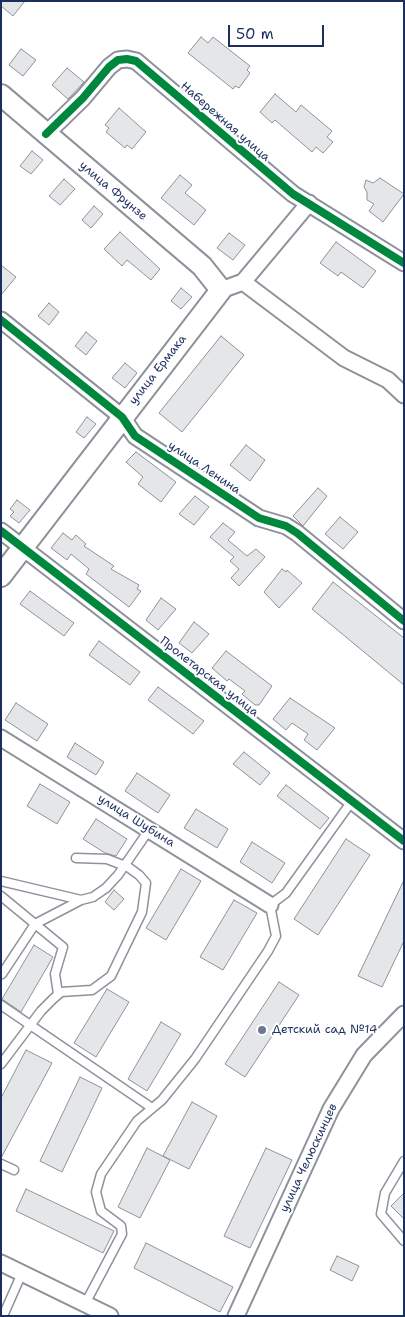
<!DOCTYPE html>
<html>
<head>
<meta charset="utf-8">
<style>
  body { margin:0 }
  #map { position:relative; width:405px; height:1317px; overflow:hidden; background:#fff; font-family:"Shantell Sans",sans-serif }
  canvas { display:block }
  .frame { position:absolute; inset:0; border:2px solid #1b2f5e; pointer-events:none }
  .scale { position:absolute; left:228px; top:25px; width:96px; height:22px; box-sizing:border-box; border:2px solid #1b2f5e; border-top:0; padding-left:6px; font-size:15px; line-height:18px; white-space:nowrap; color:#1b2f5e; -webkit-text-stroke:4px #fff; paint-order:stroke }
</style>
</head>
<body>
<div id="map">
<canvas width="405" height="1317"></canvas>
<div class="frame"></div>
<div class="scale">50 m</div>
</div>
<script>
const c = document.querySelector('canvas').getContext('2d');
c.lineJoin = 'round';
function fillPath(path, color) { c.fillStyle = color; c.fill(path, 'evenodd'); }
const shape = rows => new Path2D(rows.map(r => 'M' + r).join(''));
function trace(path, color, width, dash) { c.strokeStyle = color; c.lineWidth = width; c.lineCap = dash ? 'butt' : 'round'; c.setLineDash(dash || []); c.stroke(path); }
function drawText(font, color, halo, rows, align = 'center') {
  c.font = font + ' "Shantell Sans",sans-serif'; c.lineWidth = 4; c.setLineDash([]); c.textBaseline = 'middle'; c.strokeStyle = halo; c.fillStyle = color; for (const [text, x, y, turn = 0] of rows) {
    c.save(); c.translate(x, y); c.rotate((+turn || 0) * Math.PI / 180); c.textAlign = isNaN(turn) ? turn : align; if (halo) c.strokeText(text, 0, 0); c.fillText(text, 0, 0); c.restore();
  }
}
const building = shape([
  [1,1,25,1,13,16,1,6,1,1],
  [201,37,208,43,213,37,250,66,247,70,250,73,239,88,235,86,233,89,188,53,201,37],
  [21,49,36,60,23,76,9,65,21,49],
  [67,68,84,82,68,99,52,85,67,68],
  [275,94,296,112,301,105,332,131,327,137,333,142,323,153,316,147,312,152,275,120,272,123,260,112,275,94],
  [119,108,146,132,132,149,127,145,125,148,106,132,109,128,105,125,119,108],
  [32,151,43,160,31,174,20,166,32,151],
  [180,175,192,185,185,193,206,210,194,225,161,198,180,175],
  [380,178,404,194,383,222,369,211,374,204,367,200,367,192,364,187,366,180,373,183,380,178],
  [64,179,75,189,60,205,49,196,64,179],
  [94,206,103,214,91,228,82,220,94,206],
  [120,232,160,269,151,280,127,260,122,266,104,249,120,232],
  [229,233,245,245,233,260,217,248,229,233],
  [336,242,376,271,363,288,341,272,338,276,320,263,336,242],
  [1,265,16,277,1,295,1,265],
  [181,288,192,297,181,309,171,301,181,288],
  [49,303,59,312,49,325,38,316,49,303],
  [86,332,97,341,86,355,75,346,86,332],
  [221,336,244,355,182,432,159,413,221,336],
  [125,363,137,373,125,388,112,378,125,363],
  [87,417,96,424,84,438,76,432,87,417],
  [246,445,265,460,250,481,230,465,246,445],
  [136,452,176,482,161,502,138,484,143,477,126,462,136,452],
  [318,488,327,496,303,526,293,516,318,488],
  [195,496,209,507,194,525,179,514,195,496],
  [17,500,30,510,19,523,10,516,14,512,10,509,17,500],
  [340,517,358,532,343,549,325,534,340,517],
  [223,523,235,532,228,540,247,556,256,549,265,557,239,586,231,578,239,569,230,561,234,557,210,537,223,523],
  [63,533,72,540,76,535,86,544,84,546,114,566,111,569,139,585,137,589,141,591,129,607,86,574,89,569,71,554,67,560,51,548,63,533],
  [282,569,286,572,287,570,302,583,279,608,264,592,282,569],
  [333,582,404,638,404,685,312,609,333,582],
  [30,591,74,623,64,636,20,604,30,591],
  [161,598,176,609,158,630,146,620,161,598],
  [194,622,209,634,192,653,179,643,194,622],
  [99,641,140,672,130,685,89,655,99,641],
  [226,651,272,686,259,705,255,705,242,694,245,691,229,679,227,681,212,668,226,651],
  [158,687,204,721,193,734,148,700,158,687],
  [290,698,335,728,317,750,304,740,308,734,292,723,286,730,273,719,290,698],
  [16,703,48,724,37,741,5,720,16,703],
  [75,743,104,762,96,775,67,757,75,743],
  [244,752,270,773,260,785,233,764,244,752],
  [137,773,170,795,158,813,125,791,137,773],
  [40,784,70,802,57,824,27,806,40,784],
  [286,785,329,818,320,829,277,796,286,785],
  [196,809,228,829,217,848,184,828,196,809],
  [96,819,127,839,116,856,105,853,83,839,96,819],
  [346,839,370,855,318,935,294,919,346,839],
  [252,842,285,863,272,883,240,862,252,842],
  [181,869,201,881,166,940,146,928,181,869],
  [404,880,404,941,382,987,358,976,404,880],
  [114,890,124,899,114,910,105,902,114,890],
  [234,900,257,913,223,970,200,957,234,900],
  [34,945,53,957,21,1012,2,999,34,945],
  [279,982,299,995,245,1077,225,1064,279,982],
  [107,989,129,1002,96,1057,74,1043,107,989],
  [161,1022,181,1034,147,1091,128,1079,161,1022],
  [26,1050,52,1063,1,1158,1,1098,26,1050],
  [80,1077,102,1088,62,1172,40,1161,80,1077],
  [192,1102,217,1116,189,1169,163,1156,192,1102],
  [147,1148,170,1160,140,1218,118,1207,147,1148],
  [266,1148,292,1160,250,1248,224,1236,266,1148],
  [26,1189,114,1231,103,1253,16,1211,26,1189],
  [404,1193,404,1219,391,1206,404,1193],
  [146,1243,233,1287,220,1312,134,1268,146,1243],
  [337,1256,359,1266,352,1281,330,1270,337,1256]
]);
const lane = shape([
  [1,881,81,900,93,897,106,888,118,875,149,830],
  [1,896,63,947,55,974,58,994],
  [2,974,35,924,81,900],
  [1,1005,152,1108],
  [1,1064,41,1011,53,999,61,992,92,990,111,976,142,912,146,883,139,875,128,867,107,859,76,858],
  [404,1161,385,1193,381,1214,404,1241],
  [1,1164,14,1170],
  [85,1304,122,1234,121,1226,101,1211,96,1192,101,1174,137,1121,162,1100,195,1059,268,951,276,936,270,905,286,893,352,801],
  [3,1316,22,1273]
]);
const street = shape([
  [46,134,83,98,109,67,118,60,127,59,136,61,293,194,404,263],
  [243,282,344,358,388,380,404,395],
  [221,290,243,282,309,203],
  [1,320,122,417,135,436,259,518,286,526,297,533,404,621],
  [1,531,404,841],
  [1,738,270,905],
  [1,1263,110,1316],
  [236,1316,331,1109,364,1055,404,1014]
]);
const secondary = shape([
  [1,95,202,266,221,290,1,576]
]);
const cycleway = shape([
  [46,134,83,98,109,67,118,60,127,59,136,61,293,194,404,263],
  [1,320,122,417,135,436,259,518,286,526,297,533,404,621],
  [1,531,404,841]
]);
const markers = [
  [262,1030,5,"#6b7896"]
];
const streetNames = [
  ["Набережная улица",225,122,41],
  ["улица Фрунзе",113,191,40],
  ["улица Ермака",158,370,-52],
  ["улица Ленина",204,468,34],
  ["Пролетарская улица",209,677,38],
  ["улица Шубина",136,821,32],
  ["улица Челюскинцев",309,1158,-65]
];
const poiNames = [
  ["Детский сад №14",272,1030]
];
fillPath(building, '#e5e6e8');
trace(building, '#8e929a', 1);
trace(lane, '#8e929a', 11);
trace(street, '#8e929a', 19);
trace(secondary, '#8e929a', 24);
trace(lane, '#fff', 8);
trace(street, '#fff', 15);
trace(secondary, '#fff', 20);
trace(cycleway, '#00873e', 8);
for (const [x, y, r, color] of markers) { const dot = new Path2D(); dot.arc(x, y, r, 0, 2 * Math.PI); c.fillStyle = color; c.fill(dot); trace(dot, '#fff', 2); }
drawText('12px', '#1b2f5e', '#fff', streetNames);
drawText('12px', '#1b2f5e', '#fff', poiNames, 'left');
</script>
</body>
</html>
